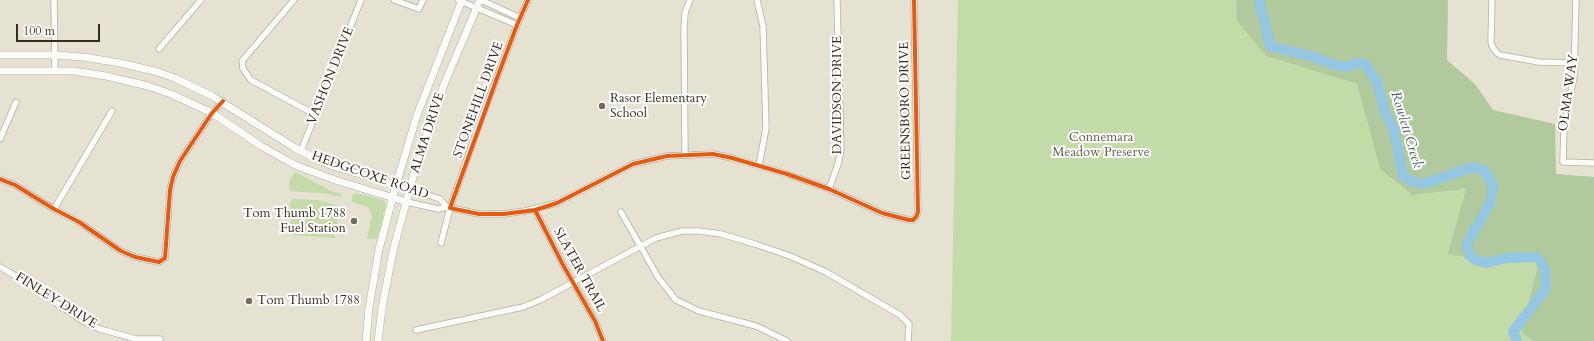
<!DOCTYPE html>
<html>
<head>
<meta charset="utf-8">
<style>
  body { margin:0 }
  #map { position:relative; width:1594px; height:341px; overflow:hidden; background:#e5e2d2; font-family:Cardo,serif }
  canvas { display:block }
  .scale { position:absolute; left:16px; top:24px; width:84px; height:18px; box-sizing:border-box; border:2px solid #3b2a1e; border-top:0; padding-left:5px; font-size:12px; line-height:14px; white-space:nowrap; color:#3b2a1e; -webkit-text-stroke:3px #fff; paint-order:stroke }
</style>
</head>
<body>
<div id="map">
<canvas width="1594" height="341"></canvas>
<div class="scale">100 m</div>
</div>
<script>
const c = document.querySelector('canvas').getContext('2d');
c.lineJoin = 'round';
function fillPath(path, color) { c.fillStyle = color; c.fill(path, 'evenodd'); }
const shape = rows => new Path2D(rows.map(r => 'M' + r).join(''));
function trace(path, color, width, dash) { c.strokeStyle = color; c.lineWidth = width; c.lineCap = dash ? 'butt' : 'round'; c.setLineDash(dash || []); c.stroke(path); }
function drawText(font, color, halo, rows, align = 'center') {
  c.font = font + ' Cardo,serif'; c.lineWidth = 4; c.setLineDash([]); c.textBaseline = 'middle'; c.strokeStyle = halo; c.fillStyle = color; for (const [text, x, y, turn = 0] of rows) {
    c.save(); c.translate(x, y); c.rotate((+turn || 0) * Math.PI / 180); c.textAlign = isNaN(turn) ? turn : align; if (halo) c.strokeText(text, 0, 0); c.fillText(text, 0, 0); c.restore();
  }
}
const green = shape([
  [958,0,1236,0,1237,21,1266,56,1357,84,1380,169,1412,195,1466,189,1493,262,1541,254,1521,332,1533,341,951,341],
  [296,172,331,191,341,194,342,195,341,197,328,194,291,191,289,187,289,181,294,173],
  [355,193,383,200,385,202,386,208,383,213,383,220,377,239,367,239,372,216,368,207,352,202,352,196],
  [292,199,318,200,339,206,337,221,343,237,340,233,334,234,336,238,334,238,293,235,291,232,290,204]
]);
const forest = shape([
  [1236,0,1448,0,1447,60,1475,84,1493,110,1555,124,1556,174,1594,177,1594,341,1533,341,1521,332,1541,254,1493,262,1448,254,1466,189,1412,195,1380,169,1357,84,1266,56,1237,21]
]);
const river = shape([
  [1259,0,1270,46,1314,57,1335,65,1346,67,1356,63,1365,64,1377,82,1385,112,1394,130,1403,176,1413,182,1423,184,1473,167,1483,170,1487,174,1493,186,1490,203,1467,244,1469,255,1475,260,1486,263,1507,258,1537,257,1545,269,1546,288,1513,332,1517,341]
]);
const minor = shape([
  [54,0,55,70],
  [294,0,242,61,243,69,251,80,316,115],
  [394,0,419,9,423,0],
  [458,0,517,25],
  [481,0,520,18],
  [757,0,763,26,766,128,759,166],
  [1492,0,1491,41,1492,46,1497,53,1500,55,1539,62,1575,63],
  [1576,0,1574,76,1564,126,1563,162,1594,163],
  [159,49,201,0],
  [0,139,16,102],
  [301,151,361,0],
  [685,154,684,28,685,13,690,0],
  [0,179,15,185,54,209,79,222,121,251,135,257,159,262,165,258,170,190,173,177,180,161,212,113,223,101],
  [410,189,440,199,447,207],
  [829,189,838,164,841,150,837,0],
  [407,202,438,209,447,207,479,214,504,214,525,211,557,203,633,164,667,156,713,154,732,158,787,174,829,189,882,213,909,220,913,220,916,217,918,212,914,0],
  [54,209,112,111],
  [535,210,563,265,595,321,603,341],
  [621,212,658,277,676,300,699,311,756,326,787,341],
  [441,243,450,208,480,122,517,25,528,0],
  [0,267,19,278,83,321,100,329,136,339,160,339,160,341],
  [416,330,523,307,540,300,656,238,682,231,699,231,721,234,755,244,790,256,826,272,900,315,909,324,908,341]
]);
const major = shape([
  [0,55,55,55,83,57,120,63,158,72,177,79,212,96,295,148,315,158,333,166,410,189],
  [0,71,73,71,106,76,148,86,171,94,212,113,261,146,295,165,335,180,407,202],
  [366,341,369,308,379,249,396,185,417,115,462,0],
  [378,341,382,308,393,251,416,166,443,87,480,0]
]);
const cycleway = shape([
  [528,0,517,25,497,78,450,208,479,214,504,214,535,210,557,203,633,164,667,156,713,154,732,158,787,174,829,189,882,213,909,220,913,220,916,217,918,212,914,0],
  [0,179,15,185,54,209,79,222,121,251,135,257,159,262,165,258,170,190,173,177,180,161,212,113,223,101],
  [535,210,563,265,595,321,603,341]
]);
const markers = [
  [602,106,4,"#766a5d"],
  [354,221,4,"#766a5d"],
  [249,301,4,"#766a5d"]
];
const streetNames = [
  ["VASHON DRIVE",331,76,-68],
  ["OLMA WAY",1569,93,-82],
  ["DAVIDSON DRIVE",838,95,-90],
  ["STONEHILL DRIVE",479,100,-70],
  ["GREENSBORO DRIVE",906,111,-91],
  ["ALMA DRIVE",428,133,-72],
  ["HEDGCOXE ROAD",370,176,19],
  ["SLATER TRAIL",579,270,61],
  ["FINLEY DRIVE",56,301,32]
];
const poiNames = [
  ["Rasor Elementary",610,99],
  ["School",610,114],
  ["Tom Thumb 1788",346,214,"right"],
  ["Fuel Station",346,229,"right"],
  ["Tom Thumb 1788",257,301]
];
const parkNames = [
  ["Connemara",1101,138],
  ["Meadow Preserve",1101,153]
];
const waterNames = [
  ["Rowlett Creek",1406,130,73]
];
fillPath(green, '#c2dba7');
fillPath(forest, '#b0ca9d');
trace(river, '#93c7e2', 10);
trace(minor, '#b3afa4', 7);
trace(major, '#b3afa4', 8);
trace(minor, '#fbfbf8', 5.5);
trace(major, '#fbfbf8', 7);
trace(cycleway, '#e8590c', 4);
for (const [x, y, r, color] of markers) { const dot = new Path2D(); dot.arc(x, y, r, 0, 2 * Math.PI); c.fillStyle = color; c.fill(dot); trace(dot, '#fff', 1.5); }
drawText('13px', '#3b2a1e', '#fff', streetNames);
drawText('13px', '#3b2a1e', '#fff', poiNames, 'left');
drawText('13px', '#5b5e3d', '#fff', parkNames);
drawText('italic 14px', '#4e5d65', '#fff', waterNames);
</script>
</body>
</html>
